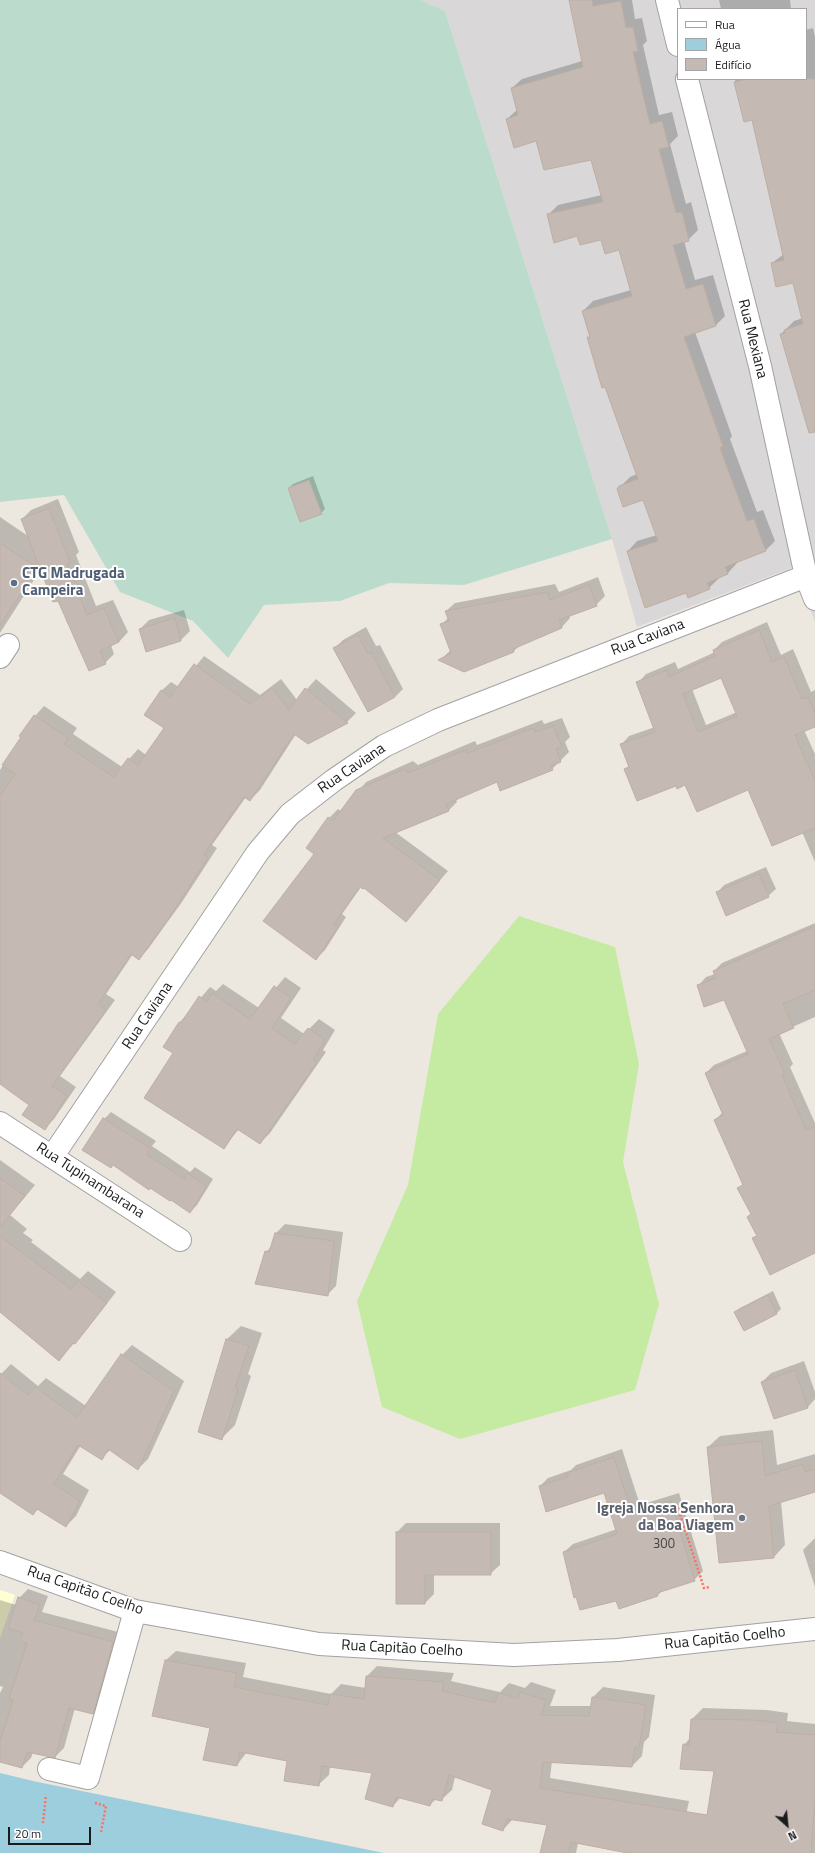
<!DOCTYPE html>
<html>
<head>
<meta charset="utf-8">
<style>
  body { margin:0 }
  #map { position:relative; width:815px; height:1853px; overflow:hidden; background:#ede8df; font-family:"Titillium Web",sans-serif }
  canvas { display:block }
  .legend { position:absolute; left:677px; top:8px; width:130px; height:72px; box-sizing:border-box; background:#fff; border:1px solid #a4a4a4; margin:0; padding:5px 7px; list-style:none; font-size:12px; color:#1b1b1b }
  .legend li { display:flex; align-items:center; gap:8px; height:20px }
  .legend b { width:20px; border:1px solid #a4a4a4 }
  .north { position:absolute; left:767px; top:1805px; width:40px; height:40px; -webkit-text-stroke:3px #fff; paint-order:stroke; rotate:153deg; font-size:11px; font-weight:700; line-height:16px; text-align:center; color:#1b1b1b }
  .north::after { content:''; display:block; margin:auto; width:14px; height:18px; background:#1b1b1b; clip-path:polygon(50% 0,100% 100%,50% 72%,0 100%) }
  .scale { position:absolute; left:8px; top:1827px; width:83px; height:18px; box-sizing:border-box; border:2px solid #1b1b1b; border-top:0; padding-left:5px; font-size:12px; line-height:14px; white-space:nowrap; color:#1b1b1b; -webkit-text-stroke:3px #fff; paint-order:stroke }
</style>
</head>
<body>
<div id="map">
<canvas width="815" height="1853"></canvas>
<ul class="legend">
<li><b style="height:5px;background:#fff"></b>Rua</li>
<li><b style="height:11px;background:#9dcedd"></b>Água</li>
<li><b style="height:11px;background:#c4bab3"></b>Edifício</li>
</ul>
<div class="north">N</div>
<div class="scale">20 m</div>
</div>
<script>
const c = document.querySelector('canvas').getContext('2d');
c.lineJoin = 'round';
function fillPath(path, color) { c.fillStyle = color; c.fill(path, 'evenodd'); }
const shape = rows => new Path2D(rows.map(r => 'M' + r).join(''));
function trace(path, color, width, dash) { c.strokeStyle = color; c.lineWidth = width; c.lineCap = dash ? 'butt' : 'round'; c.setLineDash(dash || []); c.stroke(path); }
function drawText(font, color, halo, rows, align = 'center') {
  c.font = font + ' "Titillium Web",sans-serif'; c.lineWidth = 4; c.setLineDash([]); c.textBaseline = 'middle'; c.strokeStyle = halo; c.fillStyle = color; for (const [text, x, y, turn = 0] of rows) {
    c.save(); c.translate(x, y); c.rotate((+turn || 0) * Math.PI / 180); c.textAlign = isNaN(turn) ? turn : align; if (halo) c.strokeText(text, 0, 0); c.fillText(text, 0, 0); c.restore();
  }
}
const residential = shape([
  [421,0,815,0,815,622,794,567,637,627,612,539,445,11],
  [678,9,806,9,806,79,678,79]
]);
const education = shape([
  [0,1590,15,1595,0,1638]
]);
const grass = shape([
  [519,916,615,947,639,1064,623,1162,659,1304,635,1390,460,1439,382,1407,357,1301,408,1185,438,1014]
]);
const wetland = shape([
  [0,0,421,0,445,11,612,539,464,585,389,583,340,601,264,605,228,658,193,621,120,592,64,495,0,502]
]);
const water = shape([
  [0,1773,33,1781,384,1853,0,1853]
]);
const shadow = shape([
  [570,0,632,0,635,19,642,18,647,41,643,45,659,115,672,112,678,136,670,144,686,204,691,202,698,230,688,240,684,241,695,280,713,275,725,316,716,325,695,332,732,436,730,439,757,512,763,510,775,541,765,551,736,561,737,563,728,573,718,577,719,578,709,588,686,592,628,551,637,541,657,535,644,499,618,489,630,477,637,474,588,338,591,335,583,311,593,301,631,290,620,249,602,238,578,235,548,215,558,205,602,195,591,158,537,140,507,119,518,109,512,88,522,79,582,61],
  [719,0,790,0,791,9,721,9],
  [813,28,815,37,815,430,781,334,794,321,803,318,794,282,772,263,784,254,753,119,745,121,735,79,806,79,806,30],
  [313,476,325,509,321,513,289,488,293,484],
  [58,499,79,552,76,555,96,606,113,600,128,632,119,642,111,645,114,654,105,663,41,569,0,633,0,517,28,536,22,519,31,510],
  [598,577,605,596,596,605,569,615,570,618,562,627,520,645,514,651,440,660,451,650,441,625,449,617,446,611,455,603,555,584,559,592],
  [184,610,190,631,181,640,146,651,140,629,149,620],
  [767,622,781,655,793,649,811,692,815,690,815,726,804,730,815,754,815,862,802,832,748,788,677,784,626,769,629,766,621,745,629,736,655,727,638,683,646,674,675,662,678,669,715,652,714,650,722,642],
  [721,676,737,712,706,725,692,689],
  [366,627,376,646,380,645,403,689,395,697,335,648,343,640],
  [204,656,260,695,281,679,297,700,316,679,356,713,347,722,308,742,296,734,260,790,250,800,246,797,212,845,217,848,182,902,148,949,139,958,133,954,106,994,115,1000,60,1076,76,1087,54,1119,44,1129,31,1104,0,1083,0,770,35,716,44,706,77,728,73,734,122,767,138,749,146,755,166,728,161,691,171,682,179,687],
  [562,718,570,737,565,742,569,752,552,769,498,781,456,799,457,802,448,811,395,832,448,871,406,920,364,887,361,887,342,914,346,917,325,950,316,959,315,854,329,818,338,809,342,812,366,782,413,761,418,765,475,741,477,745,542,720,544,724],
  [766,867,776,889,768,896,717,893,724,885],
  [815,923,815,1017,779,1033,793,1064,790,1067,815,1123,815,1252,753,1238,757,1235,748,1217,752,1213,738,1189,743,1184,715,1120,723,1112,706,1073,714,1065,747,1051,725,998,698,986,706,977,715,974,714,971,722,963],
  [285,977,301,988,281,1018,304,1034,319,1019,335,1030,323,1050,326,1052,270,1133,260,1143,239,1129,224,1147,174,1053,180,1022,210,987,216,991,223,984,259,1008],
  [111,1112,156,1141,152,1146,190,1172,195,1167,213,1179,197,1205,190,1212,113,1164,104,1119],
  [0,1160,35,1185,10,1215,27,1229,23,1233,33,1240,31,1242,80,1279,88,1271,116,1292,84,1333,59,1359,0,1311],
  [285,1224,343,1232,336,1286,327,1295,266,1252,272,1246,276,1233],
  [773,1291,781,1309,777,1313,744,1330,735,1312,740,1308],
  [241,1326,262,1333,248,1374,251,1376,235,1425,221,1439,199,1431,227,1339],
  [132,1345,184,1381,148,1459,138,1469,110,1450,102,1458,81,1445,63,1474,89,1490,76,1516,66,1526,38,1509,33,1514,0,1492,0,1375,11,1364,38,1386,46,1378,86,1406,122,1355],
  [804,1361,815,1392,815,1399,808,1407,775,1418,762,1382,771,1373],
  [773,1430,777,1465,815,1454,815,1491,781,1501,785,1545,774,1557,708,1447,720,1436],
  [622,1449,640,1505,679,1493,703,1571,694,1580,663,1590,658,1595,617,1600,564,1552,573,1544,617,1529,604,1492,540,1486,548,1478,571,1470,576,1465],
  [406,1523,500,1523,500,1565,490,1574,434,1574,434,1594,425,1603,397,1532],
  [815,1538,815,1587,803,1550],
  [28,1589,48,1596,42,1612,122,1633,102,1704,93,1713,75,1708,64,1748,55,1757,33,1752,31,1758,22,1767,0,1761,0,1693,3,1687,0,1686,0,1600,16,1605,19,1598],
  [176,1651,246,1663,243,1677,331,1694,341,1684,366,1688,367,1676,377,1666,454,1673,451,1681,500,1692,509,1683,525,1688,531,1682,556,1690,550,1706,592,1706,593,1697,603,1687,655,1695,649,1737,644,1742,642,1756,632,1766,552,1761,550,1778,689,1801,678,1852,632,1853,578,1843,576,1853,541,1853,548,1824,513,1819,503,1830,493,1789,455,1777,452,1790,441,1800,436,1799,430,1805,401,1797,393,1806,373,1772,330,1766,329,1775,318,1785,288,1761,247,1752,237,1765,165,1661],
  [703,1708,767,1710,788,1713,787,1721,815,1724,815,1853,762,1853,716,1770,684,1745,690,1738,692,1719]
]);
const building = shape([
  [569,0,592,0,593,6,621,1,626,28,633,27,638,51,633,52,650,124,662,121,669,147,659,149,676,213,682,212,689,241,673,245,686,289,703,284,716,326,684,337,723,446,720,448,747,521,754,519,766,551,725,567,728,574,707,583,710,589,688,598,686,593,645,608,627,551,658,541,643,500,623,507,617,489,619,486,638,479,605,387,602,388,587,337,590,337,582,311,632,296,619,250,605,254,601,240,580,245,577,236,554,243,547,214,603,202,591,160,544,170,536,141,514,148,506,119,518,115,511,88,583,67,569,0],
  [746,79,815,79,815,432,809,433,780,334,785,333,784,330,803,324,793,283,776,287,771,263,784,260,752,120,744,122,734,82,746,79],
  [309,480,322,514,300,522,288,488,309,480],
  [49,508,70,562,67,564,87,615,104,608,119,642,100,651,106,664,89,671,58,601,53,602,21,519,49,508],
  [0,543,38,568,0,625,0,543],
  [589,585,597,606,559,620,562,628,513,649,514,652,464,672,438,660,451,653,440,624,449,621,445,611,547,592,550,600,589,585],
  [175,618,181,641,146,652,139,629,175,618],
  [759,630,772,662,784,657,802,699,808,697,815,713,815,727,795,735,815,781,815,828,772,846,748,790,697,812,685,785,677,789,676,786,637,801,624,769,629,767,620,744,655,732,636,682,667,670,669,677,715,656,713,650,759,630],
  [721,678,737,716,698,732,683,694,721,678],
  [358,635,368,654,371,652,395,697,368,712,333,648,358,635],
  [194,664,250,704,272,688,289,710,305,688,348,723,308,744,294,734,250,801,244,797,204,854,208,857,173,912,139,960,131,954,98,1004,106,1010,52,1086,67,1096,45,1130,22,1115,29,1105,0,1084,0,796,15,774,2,765,21,737,19,736,34,715,68,738,64,744,114,777,128,758,138,765,164,728,144,715,161,690,170,697,194,664],
  [553,726,562,747,556,749,561,762,551,766,553,770,500,791,497,782,446,804,449,811,383,838,440,880,406,922,364,888,363,889,360,887,334,924,338,927,316,960,263,921,314,854,306,848,328,817,333,821,356,790,404,769,408,773,466,750,468,753,533,728,535,732,553,726],
  [759,874,769,897,726,916,716,892,759,874],
  [815,926,815,990,783,1004,794,1028,769,1039,785,1073,782,1075,806,1130,815,1126,815,1253,770,1275,752,1238,757,1236,747,1217,751,1214,737,1188,743,1185,714,1120,723,1115,705,1073,748,1054,724,1000,704,1007,697,985,716,978,713,971,815,926],
  [274,986,291,998,272,1028,295,1044,308,1028,325,1040,313,1060,317,1062,260,1144,237,1129,224,1149,144,1098,173,1053,163,1047,179,1022,181,1023,199,996,207,1002,212,993,250,1019,274,986],
  [103,1118,150,1148,146,1154,184,1179,187,1173,207,1186,190,1213,171,1200,170,1201,150,1188,149,1190,113,1165,111,1168,82,1150,103,1118],
  [0,1178,25,1196,0,1227,0,1178],
  [275,1233,334,1241,328,1296,255,1284,265,1251,269,1252,275,1233],
  [0,1236,71,1289,78,1281,107,1303,75,1344,73,1343,59,1361,0,1312,0,1236],
  [768,1295,777,1314,744,1331,734,1312,768,1295],
  [226,1339,249,1346,235,1388,238,1389,222,1440,198,1432,226,1339],
  [121,1354,174,1391,138,1470,108,1449,102,1460,78,1445,54,1484,80,1501,66,1527,37,1509,33,1515,0,1493,0,1373,28,1395,35,1387,77,1417,121,1354],
  [795,1370,808,1408,774,1419,761,1382,795,1370],
  [762,1441,765,1476,803,1464,805,1472,815,1469,815,1492,769,1506,774,1558,719,1563,707,1447,762,1441],
  [614,1457,632,1513,671,1501,695,1581,657,1593,658,1596,619,1609,616,1601,580,1610,576,1597,574,1598,563,1552,617,1534,604,1493,546,1512,539,1486,568,1477,567,1473,614,1457],
  [396,1532,491,1532,491,1575,425,1575,425,1604,396,1604,396,1532],
  [18,1597,40,1605,34,1620,113,1642,93,1714,69,1708,55,1758,27,1752,22,1768,0,1762,0,1742,13,1700,9,1699,27,1643,20,1641,23,1633,8,1628,18,1597],
  [165,1660,237,1673,234,1687,328,1705,330,1694,364,1699,366,1676,444,1682,442,1691,495,1703,498,1693,518,1698,520,1692,546,1700,541,1715,589,1716,592,1697,646,1705,639,1748,635,1747,632,1767,543,1762,540,1788,707,1815,714,1771,680,1769,683,1744,689,1745,691,1719,755,1720,778,1723,776,1732,815,1735,815,1799,811,1853,627,1853,571,1842,568,1853,540,1853,547,1825,507,1819,503,1831,482,1824,492,1790,449,1775,442,1801,432,1799,430,1806,396,1797,393,1807,365,1799,372,1773,322,1766,319,1786,284,1781,287,1761,240,1752,237,1766,203,1760,210,1728,152,1716,165,1660]
]);
const path = shape([
  [673,1509,678,1508,704,1588,710,1587],
  [95,1803,106,1806,101,1832],
  [43,1823,46,1795]
]);
const minor = shape([
  [667,0,678,45],
  [687,79,760,366,806,576,815,599],
  [0,657,8,645],
  [0,1123,180,1240],
  [52,1157,258,852,290,814,334,780,384,746,438,720,806,576],
  [0,1562,135,1611,319,1644,514,1655,618,1650,815,1629],
  [49,1769,88,1778,135,1611]
]);
const markers = [
  [14,583,4,"#5c6f8a"],
  [742,1518,4,"#6b7280"]
];
const numberNames = [
  ["300",664,1545]
];
const streetNames = [
  ["Rua Mexiana",752,339,76],
  ["Rua Caviana",648,638,-21],
  ["Rua Caviana",352,769,-34],
  ["Rua Caviana",148,1016,-56],
  ["Rua Tupinambarana",90,1181,33],
  ["Rua Capitão Coelho",85,1591,19],
  ["Rua Capitão Coelho",725,1639,-6],
  ["Rua Capitão Coelho",402,1649,3]
];
const serviceNames = [
  ["CTG Madrugada",22,574],
  ["Campeira",22,591]
];
const worshipNames = [
  ["Igreja Nossa Senhora",734,1509],
  ["da Boa Viagem",734,1526]
];
fillPath(residential, '#d9d7d7');
fillPath(education, '#ffffd6');
fillPath(grass, '#c5eaa2');
fillPath(wetland, '#bbdccd');
fillPath(water, '#9dcedd');
fillPath(shadow, '#0003');
fillPath(building, '#c4bab3');
trace(building, '#bfaea1', 1);
trace(minor, '#a2a2a2', 24);
trace(path, '#fe6f5f', 2.5, [2, 2]);
trace(minor, '#fff', 22);
for (const [x, y, r, color] of markers) { const dot = new Path2D(); dot.arc(x, y, r, 0, 2 * Math.PI); c.fillStyle = color; c.fill(dot); trace(dot, '#fff', 1.5); }
drawText('13px', '#454341', null, numberNames);
drawText('15px', '#1b1b1b', '#fff', streetNames);
drawText('bold 15px', '#4e5e75', '#fff', serviceNames, 'left');
drawText('bold 15px', '#5b616d', '#fff', worshipNames, 'right');
</script>
</body>
</html>
